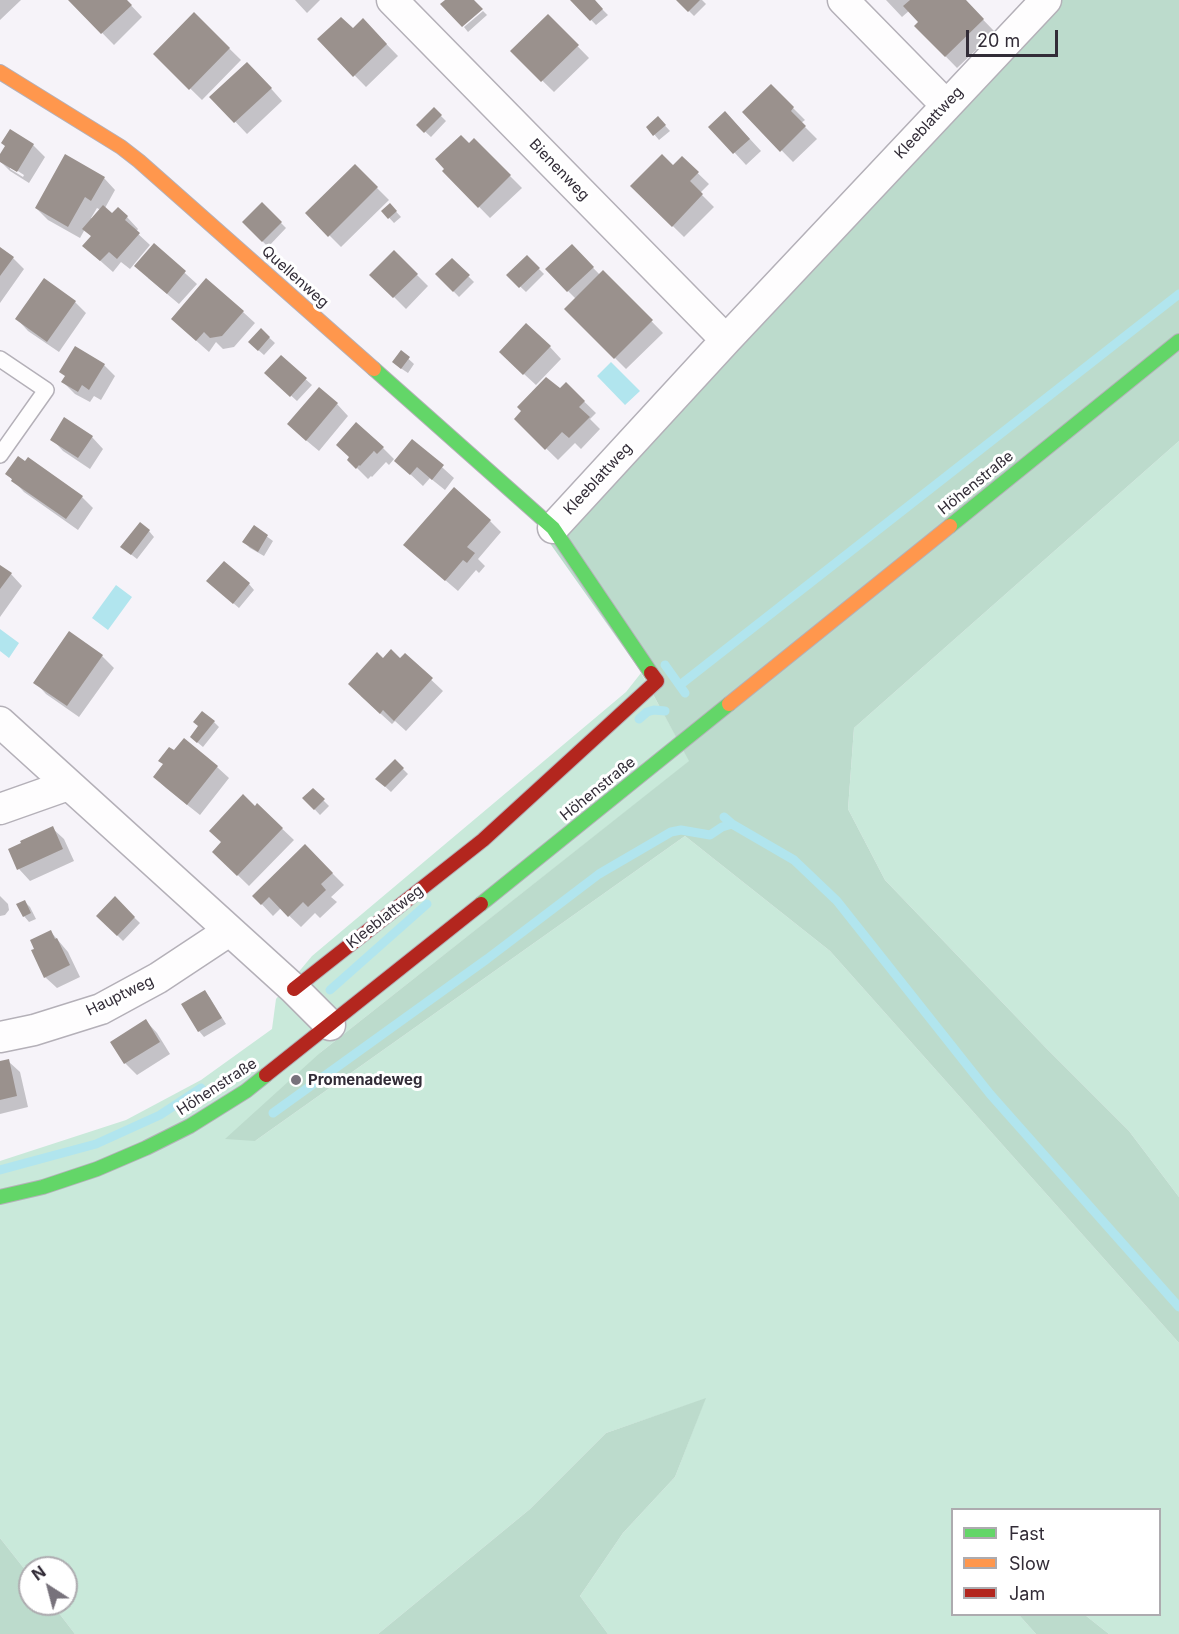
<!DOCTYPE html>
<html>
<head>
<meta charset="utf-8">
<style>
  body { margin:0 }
  #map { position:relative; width:1179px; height:1634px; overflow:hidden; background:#f6f3f9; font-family:Inter,sans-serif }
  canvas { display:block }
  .legend { position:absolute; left:951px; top:1508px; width:210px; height:108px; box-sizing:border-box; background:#fff; border:2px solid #adabaf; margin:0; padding:8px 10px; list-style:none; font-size:18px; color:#322c37 }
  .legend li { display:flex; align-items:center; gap:12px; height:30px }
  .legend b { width:30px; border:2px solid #adabaf }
  .north { position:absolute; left:18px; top:1556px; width:60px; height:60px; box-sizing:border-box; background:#fff; border:2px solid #adabaf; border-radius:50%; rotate:324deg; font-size:16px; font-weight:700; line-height:24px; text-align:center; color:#322c37 }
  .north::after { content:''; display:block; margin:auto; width:21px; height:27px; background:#77727b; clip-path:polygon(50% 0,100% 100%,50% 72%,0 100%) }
  .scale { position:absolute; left:966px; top:30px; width:92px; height:27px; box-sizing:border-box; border:3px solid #322c37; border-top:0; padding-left:8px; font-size:18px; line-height:21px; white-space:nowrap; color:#322c37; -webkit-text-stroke:4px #fff; paint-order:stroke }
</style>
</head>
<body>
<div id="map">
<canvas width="1179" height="1634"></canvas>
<ul class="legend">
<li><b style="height:8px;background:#63d668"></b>Fast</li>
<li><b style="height:8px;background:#ff974d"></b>Slow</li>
<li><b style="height:8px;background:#b3261e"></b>Jam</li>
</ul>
<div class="north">N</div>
<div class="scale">20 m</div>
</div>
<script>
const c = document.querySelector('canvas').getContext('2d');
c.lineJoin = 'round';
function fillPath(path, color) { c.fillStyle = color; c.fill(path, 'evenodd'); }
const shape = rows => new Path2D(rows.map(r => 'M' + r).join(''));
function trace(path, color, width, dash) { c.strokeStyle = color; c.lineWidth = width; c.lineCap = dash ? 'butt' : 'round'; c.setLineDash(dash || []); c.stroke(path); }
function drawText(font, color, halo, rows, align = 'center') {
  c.font = font + ' Inter,sans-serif'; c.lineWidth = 6; c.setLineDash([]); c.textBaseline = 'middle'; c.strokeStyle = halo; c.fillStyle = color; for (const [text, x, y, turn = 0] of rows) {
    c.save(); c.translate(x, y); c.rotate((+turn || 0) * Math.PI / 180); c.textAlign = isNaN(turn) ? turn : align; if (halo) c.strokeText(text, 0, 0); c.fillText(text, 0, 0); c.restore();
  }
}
const green = shape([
  [1179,441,1179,1197,1129,1131,1047,1049,885,880,848,809,854,728],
  [641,673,690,761,321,1052,255,1141,685,836,830,951,1179,1343,1179,1634,1109,1634,1085,1615,1160,1614,1160,1510,952,1510,952,1614,1019,1615,1036,1634,608,1634,580,1596,623,1533,675,1477,705,1399,606,1433,530,1509,378,1634,75,1634,52,1604,66,1604,66,1568,30,1568,30,1576,0,1538,0,1161,126,1120,201,1080,272,1029,276,999,312,956,626,692]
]);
const forest = shape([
  [1031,0,1179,0,1179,441,854,728,848,809,885,880,1047,1049,1129,1131,1179,1197,1179,1343,830,951,685,836,255,1141,225,1139,321,1052,689,761,641,672,537,525],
  [706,1398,675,1477,623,1533,580,1596,608,1634,378,1634,530,1509,606,1433],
  [0,1538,30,1576,30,1604,52,1604,75,1634,0,1634],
  [1019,1615,1085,1615,1109,1634,1036,1634]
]);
const water = shape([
  [611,362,640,391,625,405,597,376],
  [116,585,132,597,108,630,92,618],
  [0,629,19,643,9,658,0,651]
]);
const shadow = shape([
  [0,0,21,0,0,20],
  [70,0,126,0,142,17,114,45],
  [295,0,320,0,307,13],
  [572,0,593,0,608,15,596,25],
  [678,0,702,0,706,4,694,16],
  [886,0,964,0,995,32,957,68,916,26,921,22,910,10,902,17],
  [483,11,487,15,468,32,464,27],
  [194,14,241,60,202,100,155,54],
  [548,16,589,58,554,92,512,51],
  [363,20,398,56,366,87,319,39,353,30],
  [259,75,282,101,247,134,212,97],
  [771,86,805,120,801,123,817,139,793,162,744,112],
  [434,109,446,121,431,137,418,125],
  [658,118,670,131,659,140,648,127],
  [737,125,761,151,746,165,711,127],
  [10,131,33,145,45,157,29,183,10,171,0,161,0,157,6,147],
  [10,166,24,175,23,177,10,169],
  [474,140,522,188,490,218,444,171],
  [682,158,709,184,700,193,714,207,684,237,632,186,673,167],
  [355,166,389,200,341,247,307,213],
  [104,178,115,190,105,208,113,216,127,217,138,229,136,232,150,245,130,269,121,262,113,272,96,257,92,237,85,229,80,238,48,220,36,208],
  [97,208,101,210,93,219,91,218],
  [262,204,286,228,268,247,244,222],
  [390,205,401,217,394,223,383,211],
  [154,245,197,284,179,304,148,278],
  [572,246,600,275,603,272,663,333,626,369,566,309,576,299,547,270],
  [0,249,13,258,24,269,0,303],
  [394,252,428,286,406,309,372,275],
  [527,257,544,274,526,292,508,275],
  [452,260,474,282,459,297,437,274],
  [75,302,86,313,59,352,28,331,17,319],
  [243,312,255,323,234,347,223,349,216,342,209,352,184,330],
  [261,330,275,343,264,355,256,348],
  [550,347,561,359,536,385,512,363],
  [401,352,414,364,408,373,399,367],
  [281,357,312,385,297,401,266,373],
  [104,365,115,376,101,400,94,396,90,402,75,394,63,382],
  [566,384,596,413,590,419,600,429,581,449,575,443,558,460,516,419,560,390],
  [337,404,348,416,319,451,301,436],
  [92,437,103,449,90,469,63,451,52,439],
  [413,441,454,478,445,490,430,478,423,486,394,459,389,465,386,462,372,477,371,476,368,479,349,460,383,448,396,461],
  [7,474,82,497,93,508,78,530,24,492],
  [490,521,501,532,478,559,485,566,479,573,476,570,458,591,417,556],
  [254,527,273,541,264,556,250,548,244,542],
  [149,531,154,537,137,559,128,552],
  [0,567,11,574,22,586,0,617],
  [249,584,254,590,239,608,214,587],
  [405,655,443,691,406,731,395,721,392,724,361,696,383,661,400,660],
  [102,656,114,668,79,717,46,694,35,682],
  [214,722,219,727,203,747,197,742],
  [395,761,408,774,391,792,377,779],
  [217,767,229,778,200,815,166,788,155,777],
  [313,790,329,806,320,815,304,798],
  [258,806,294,840,249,886,214,852],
  [52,828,64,839,74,861,30,881,19,869],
  [305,846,344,885,331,897,337,902,320,918,315,913,301,927,281,908,273,916,254,896],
  [0,896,8,904,9,910,5,915,0,916],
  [115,899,140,923,123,941,98,916],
  [25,902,30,907,36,919,29,922,24,916],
  [51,932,68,952,80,977,57,988,45,977,36,950],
  [205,992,210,998,226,1024,204,1037,199,1031],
  [146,1021,157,1033,170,1054,137,1075,125,1063,112,1042],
  [8,1061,20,1072,28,1107,0,1114,0,1063]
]);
const stream = shape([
  [665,665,685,693],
  [680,685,1179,294],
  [639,719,647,712,654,710,665,711],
  [724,817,732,824,794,860,837,901,990,1094,1179,1307],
  [330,990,427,904],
  [273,1113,487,959,599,874,671,832,681,830,710,835,722,827,732,824],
  [0,1170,96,1144,160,1115,201,1088]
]);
const building = shape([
  [68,0,127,0,132,5,101,34],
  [445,0,474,0,483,9,462,27,440,4],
  [570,0,595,0,603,9,590,21],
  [676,0,700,0,688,12],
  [910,0,966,0,984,19,945,57,914,26,918,22,903,6],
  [194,12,230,48,189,90,153,54],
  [548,14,579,45,541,82,510,51],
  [341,17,353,28,363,18,387,44,353,77,317,39],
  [247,62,272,88,234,123,209,97],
  [771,84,794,107,791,111,806,126,780,152,742,112],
  [434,107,442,115,424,133,416,125],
  [725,111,750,139,733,154,708,127],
  [658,116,666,125,653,136,646,127],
  [10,129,34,144,17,172,0,162,0,154,5,146,1,143],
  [461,135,469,143,474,138,511,175,478,208,442,171,444,169,435,159],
  [65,154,105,177,91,201,85,197,68,227,35,208],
  [662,154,673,165,682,156,699,172,690,181,703,194,672,227,630,186],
  [355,164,378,187,328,237,305,213],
  [262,202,282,222,262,242,242,222],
  [390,203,397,211,388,219,381,211],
  [103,205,112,213,118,207,128,216,125,220,140,233,117,259,109,252,100,261,82,246,91,236,82,229],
  [154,243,186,271,167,294,134,266],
  [572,244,594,267,567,292,545,269],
  [0,247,14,257,0,276],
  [394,250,418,274,393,298,369,275],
  [527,255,540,268,519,288,506,275],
  [452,258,470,275,453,292,435,274],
  [603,270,653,320,614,359,564,309],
  [44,278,76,301,47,342,15,319],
  [206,278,244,311,222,336,210,338,204,332,196,341,171,319],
  [526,323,551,346,523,375,499,352],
  [261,328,270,337,258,351,248,342],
  [75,346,105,364,89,390,82,385,78,392,61,382,65,376,59,372],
  [401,350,410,357,401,369,392,362],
  [281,355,307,378,290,397,264,373],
  [546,377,560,388,566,382,585,401,579,407,590,417,569,438,562,432,545,450,514,419,521,411,517,407],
  [319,387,338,403,306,441,287,424],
  [64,417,93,436,78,458,50,440],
  [356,422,384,447,377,454,374,451,360,466,359,465,356,469,347,460,349,457,336,445],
  [412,439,444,465,432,480,417,467,410,475,394,461],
  [18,456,25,461,28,457,83,496,66,519,11,481,12,479,5,474],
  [454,487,491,520,467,547,475,553,467,563,463,560,445,581,403,545],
  [140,522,150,530,131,555,120,547],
  [254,525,268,535,258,552,242,542],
  [224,561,250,583,233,604,206,581],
  [0,565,12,573,0,589],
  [69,631,103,655,67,706,33,683],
  [391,649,400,658,405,653,433,678,394,721,383,710,380,714,348,684,377,652,383,658],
  [202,711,215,721,197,743,190,737,198,726,193,722],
  [184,738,218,766,187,805,153,777,163,764,158,761,169,747,174,750],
  [395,759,404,768,385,787,375,779],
  [313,788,325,799,314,810,302,798],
  [243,794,255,806,257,803,283,828,237,876,212,852,221,842,209,831],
  [53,826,63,849,17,870,8,849,21,843,20,841],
  [305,844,333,873,321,884,326,890,308,907,303,902,288,917,269,897,261,905,252,896],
  [115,896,135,917,117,936,96,916],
  [25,900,31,913,23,917,16,904],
  [51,930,55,939,57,938,70,965,44,978,31,950,34,949,30,940],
  [205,990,222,1018,198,1032,181,1004],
  [146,1019,160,1042,124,1064,110,1042],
  [9,1059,17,1096,0,1100,0,1061]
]);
const lane = shape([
  [0,359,46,390,0,455]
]);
const street = shape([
  [392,0,726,340],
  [843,0,946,105],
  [553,528,726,340,1046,0],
  [0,722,294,989,330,1025],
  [0,809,68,785],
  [0,1037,34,1030,101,1009,158,978,229,931]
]);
const fast = shape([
  [374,369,553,528,651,673],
  [950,526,1179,341],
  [481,904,729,704],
  [0,1197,43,1187,97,1169,146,1148,190,1126,246,1091,266,1075]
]);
const slow = shape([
  [0,72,121,147,139,161,374,369],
  [729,704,950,526]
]);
const jam = shape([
  [294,989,483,840,657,681,651,673],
  [266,1075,481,904]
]);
const markers = [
  [296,1080,6,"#77727b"]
];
const streetNames = [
  ["Kleeblattweg",929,123,-47],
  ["Bienenweg",559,170,46],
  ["Quellenweg",295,277,42],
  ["Kleeblattweg",598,479,-47],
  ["Höhenstraße",976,483,-39],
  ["Höhenstraße",598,789,-39],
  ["Kleeblattweg",385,917,-38],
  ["Hauptweg",120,996,-26],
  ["Höhenstraße",217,1087,-33]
];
const poiNames = [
  ["Promenadeweg",308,1080]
];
fillPath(green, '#c9e9da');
fillPath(forest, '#bcdbcc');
fillPath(water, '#b1e5ee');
fillPath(shadow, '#0003');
trace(stream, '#b1e5ee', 9);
fillPath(building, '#9a918d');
trace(lane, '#b4b0b8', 18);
trace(street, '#b4b0b8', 33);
trace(fast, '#b4b0b8', 16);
trace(slow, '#b4b0b8', 16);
trace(jam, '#b4b0b8', 16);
trace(lane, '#fefdfe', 15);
trace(street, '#fefdfe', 30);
trace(fast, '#63d668', 14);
trace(slow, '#ff974d', 14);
trace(jam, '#b3261e', 14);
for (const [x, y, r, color] of markers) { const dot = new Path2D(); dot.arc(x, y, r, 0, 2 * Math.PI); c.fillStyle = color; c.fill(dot); trace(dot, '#fff', 2); }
drawText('15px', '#322c37', '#fff', streetNames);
drawText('bold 15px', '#322c37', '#fff', poiNames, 'left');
</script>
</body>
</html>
